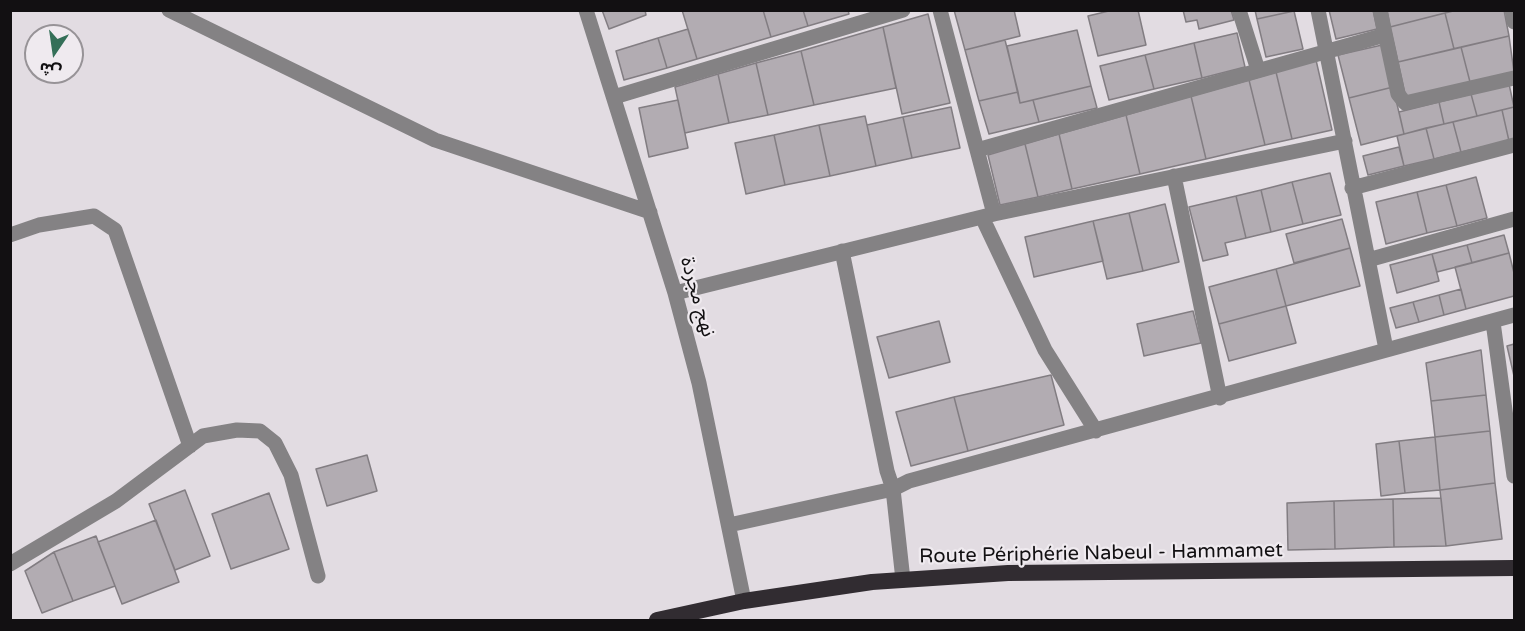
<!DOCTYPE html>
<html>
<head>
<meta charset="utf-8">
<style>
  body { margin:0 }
  #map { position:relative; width:1525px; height:631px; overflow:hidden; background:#e2dce2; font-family:"Varela Round","Noto Sans Arabic",sans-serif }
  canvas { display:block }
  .frame { position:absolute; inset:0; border:12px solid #121012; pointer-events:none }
  .north { position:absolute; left:24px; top:24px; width:60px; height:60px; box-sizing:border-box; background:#efeaef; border:2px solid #979397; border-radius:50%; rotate:193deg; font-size:16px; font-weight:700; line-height:24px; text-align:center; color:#121012 }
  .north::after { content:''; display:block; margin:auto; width:21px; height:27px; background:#346f58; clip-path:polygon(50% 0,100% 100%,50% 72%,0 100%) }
</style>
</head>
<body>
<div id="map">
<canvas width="1525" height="631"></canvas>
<div class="frame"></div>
<div class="north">ش</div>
</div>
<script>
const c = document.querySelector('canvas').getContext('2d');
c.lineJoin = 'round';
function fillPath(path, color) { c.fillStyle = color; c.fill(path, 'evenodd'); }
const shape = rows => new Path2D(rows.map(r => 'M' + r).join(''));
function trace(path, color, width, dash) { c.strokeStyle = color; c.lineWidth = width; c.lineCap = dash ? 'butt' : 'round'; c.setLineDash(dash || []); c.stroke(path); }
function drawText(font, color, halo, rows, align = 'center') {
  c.font = font + ' "Varela Round","Noto Sans Arabic",sans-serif'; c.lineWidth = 4.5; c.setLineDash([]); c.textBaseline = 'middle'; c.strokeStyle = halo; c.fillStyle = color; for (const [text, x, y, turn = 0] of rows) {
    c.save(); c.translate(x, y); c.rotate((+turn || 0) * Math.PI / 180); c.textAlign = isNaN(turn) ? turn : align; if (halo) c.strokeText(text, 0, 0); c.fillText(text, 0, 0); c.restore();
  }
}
const building = shape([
  [602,10,645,10,646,15,609,29,602,10],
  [682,10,763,10,771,37,697,59,682,10],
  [763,10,803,10,808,26,771,37,763,10],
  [803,10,848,10,849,14,808,26,803,10],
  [954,10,1014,10,1020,36,965,50,954,10],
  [1113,10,1138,10,1146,45,1098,56,1088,16,1113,10],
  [1183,10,1231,10,1234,20,1199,29,1197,20,1186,22,1183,10],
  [1255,10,1294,10,1294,11,1257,19,1255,10],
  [1329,10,1373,10,1377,29,1336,39,1329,10],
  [1387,10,1457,10,1390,27,1387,10],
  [1457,10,1504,10,1509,36,1454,49,1445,13,1457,10],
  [1294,11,1303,49,1266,57,1257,19,1294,11],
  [1445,13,1454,49,1398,62,1390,27,1445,13],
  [928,14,950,103,902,114,883,27,928,14],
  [883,27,896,88,814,105,801,51,883,27],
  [688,29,697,59,667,68,658,38,688,29],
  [1077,30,1091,86,1020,103,1007,46,1077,30],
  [1237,33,1245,67,1202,78,1194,43,1237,33],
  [1509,36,1514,72,1470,82,1461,47,1509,36],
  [658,38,667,68,624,80,616,51,658,38],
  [1005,40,1018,92,979,101,965,50,1005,40],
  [1194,43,1202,78,1154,89,1145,55,1194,43],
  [1382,45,1393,87,1349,98,1338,55,1382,45],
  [1461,47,1470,82,1406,98,1398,62,1461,47],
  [801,51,814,105,768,115,756,63,801,51],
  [1145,55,1154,89,1109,100,1100,66,1145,55],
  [1316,60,1332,130,1292,139,1276,72,1316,60],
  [756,63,768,115,729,123,718,74,756,63],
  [1276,72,1292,139,1265,145,1249,80,1276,72],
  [718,74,729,123,685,133,675,87,718,74],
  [1249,80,1265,145,1206,159,1191,96,1249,80],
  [1509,84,1514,107,1477,116,1471,94,1509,84],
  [1091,86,1097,108,1039,122,1033,100,1091,86],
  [1393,87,1404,134,1361,145,1349,98,1393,87],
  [1018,92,1020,103,1033,100,1039,122,989,134,979,101,1018,92],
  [1471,94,1477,116,1444,124,1439,102,1471,94],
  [1191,96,1206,159,1140,174,1126,115,1191,96],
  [678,100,688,148,649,157,639,108,678,100],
  [1439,102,1444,124,1404,134,1399,112,1439,102],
  [951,107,960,148,912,158,903,117,951,107],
  [1514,107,1514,139,1509,141,1502,110,1514,107],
  [1502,110,1509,141,1461,152,1453,122,1502,110],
  [1126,115,1140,174,1072,189,1059,134,1126,115],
  [865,116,876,166,830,176,819,125,865,116],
  [903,117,912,158,876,166,867,125,903,117],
  [1453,122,1461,152,1434,159,1426,128,1453,122],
  [819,125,830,176,785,185,774,135,819,125],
  [1426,128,1434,159,1404,166,1397,136,1426,128],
  [1059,134,1072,189,1038,197,1025,144,1059,134],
  [774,135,785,185,746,194,735,143,774,135],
  [1025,144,1038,197,1000,205,988,155,1025,144],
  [1399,147,1404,166,1368,175,1363,156,1399,147],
  [1330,173,1341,215,1303,224,1292,182,1330,173],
  [1476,177,1487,218,1457,226,1446,185,1476,177],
  [1292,182,1303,224,1271,232,1261,190,1292,182],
  [1446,185,1457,226,1427,233,1417,192,1446,185],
  [1261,190,1271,232,1246,238,1236,196,1261,190],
  [1417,192,1427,233,1386,244,1376,202,1417,192],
  [1236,196,1246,238,1225,243,1228,255,1203,261,1189,207,1236,196],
  [1165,204,1179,262,1143,271,1129,213,1165,204],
  [1129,213,1143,271,1107,279,1093,221,1129,213],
  [1342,219,1350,248,1294,263,1286,234,1342,219],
  [1093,221,1103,261,1034,277,1025,237,1093,221],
  [1504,235,1509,253,1472,263,1467,245,1504,235],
  [1467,245,1472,263,1437,272,1432,254,1467,245],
  [1350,248,1360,286,1286,306,1276,269,1350,248],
  [1509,253,1514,273,1514,296,1466,309,1455,267,1509,253],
  [1432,254,1439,281,1397,293,1390,265,1432,254],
  [1276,269,1286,306,1219,324,1209,287,1276,269],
  [1461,289,1466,309,1444,315,1439,295,1461,289],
  [1439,295,1444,315,1419,322,1413,302,1439,295],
  [1413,302,1419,322,1396,328,1390,308,1413,302],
  [1286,306,1296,343,1229,361,1219,324,1286,306],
  [1193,311,1201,343,1144,356,1137,324,1193,311],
  [939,321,950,362,889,378,877,337,939,321],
  [1514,344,1514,376,1507,346,1514,344],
  [1481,350,1486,395,1431,401,1426,363,1481,350],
  [1051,375,1064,425,968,451,954,397,1051,375],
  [1486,395,1490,431,1435,437,1431,401,1486,395],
  [954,397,968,451,911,466,896,412,954,397],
  [1490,431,1495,483,1440,490,1435,437,1490,431],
  [1435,437,1440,490,1405,493,1399,441,1435,437],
  [1399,441,1405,493,1381,496,1376,444,1399,441],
  [367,455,377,491,327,506,316,469,367,455],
  [1495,483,1502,539,1446,546,1440,490,1495,483],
  [185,490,210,556,175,570,149,504,185,490],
  [269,493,289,549,231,569,212,514,269,493],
  [1441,498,1446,546,1394,547,1393,499,1441,498],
  [1393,499,1394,547,1335,549,1334,501,1393,499],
  [1334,501,1335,549,1288,550,1287,503,1334,501],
  [156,520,179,582,122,604,98,542,156,520],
  [96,536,115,586,73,601,54,552,96,536],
  [54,552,73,601,42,613,25,571,54,552]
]);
const minor = shape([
  [169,10,435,140,650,212],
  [586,10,675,293,699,383,744,601],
  [940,10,994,214],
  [1239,10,1258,70],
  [1318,10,1386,349],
  [1380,10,1398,94,1405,103,1514,78],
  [1512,10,1514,22],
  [614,97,903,10],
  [977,150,1385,35],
  [1174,176,1220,398],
  [1352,188,1514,145],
  [982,217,1045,350,1096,431],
  [10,235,39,225,94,216,115,230,190,446],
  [842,251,887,471,893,489,909,481,1514,315],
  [1368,260,1514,219],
  [675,293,994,214,1345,141],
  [1493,322,1514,476],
  [729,525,893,489,903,580],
  [10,564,116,501,203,436,237,430,260,431,275,443,291,475,318,576]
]);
const trunk = shape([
  [657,620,744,601,872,582,1008,573,1514,568]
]);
const streetNames = [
  ["نهج مجردة",697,297,74],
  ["Route Périphérie Nabeul - Hammamet",1101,554,-1]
];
fillPath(building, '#b2acb2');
trace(building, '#827d82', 1.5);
trace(minor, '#848284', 15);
trace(trunk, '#312c31', 16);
drawText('20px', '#121012', '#efeaef', streetNames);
</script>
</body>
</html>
